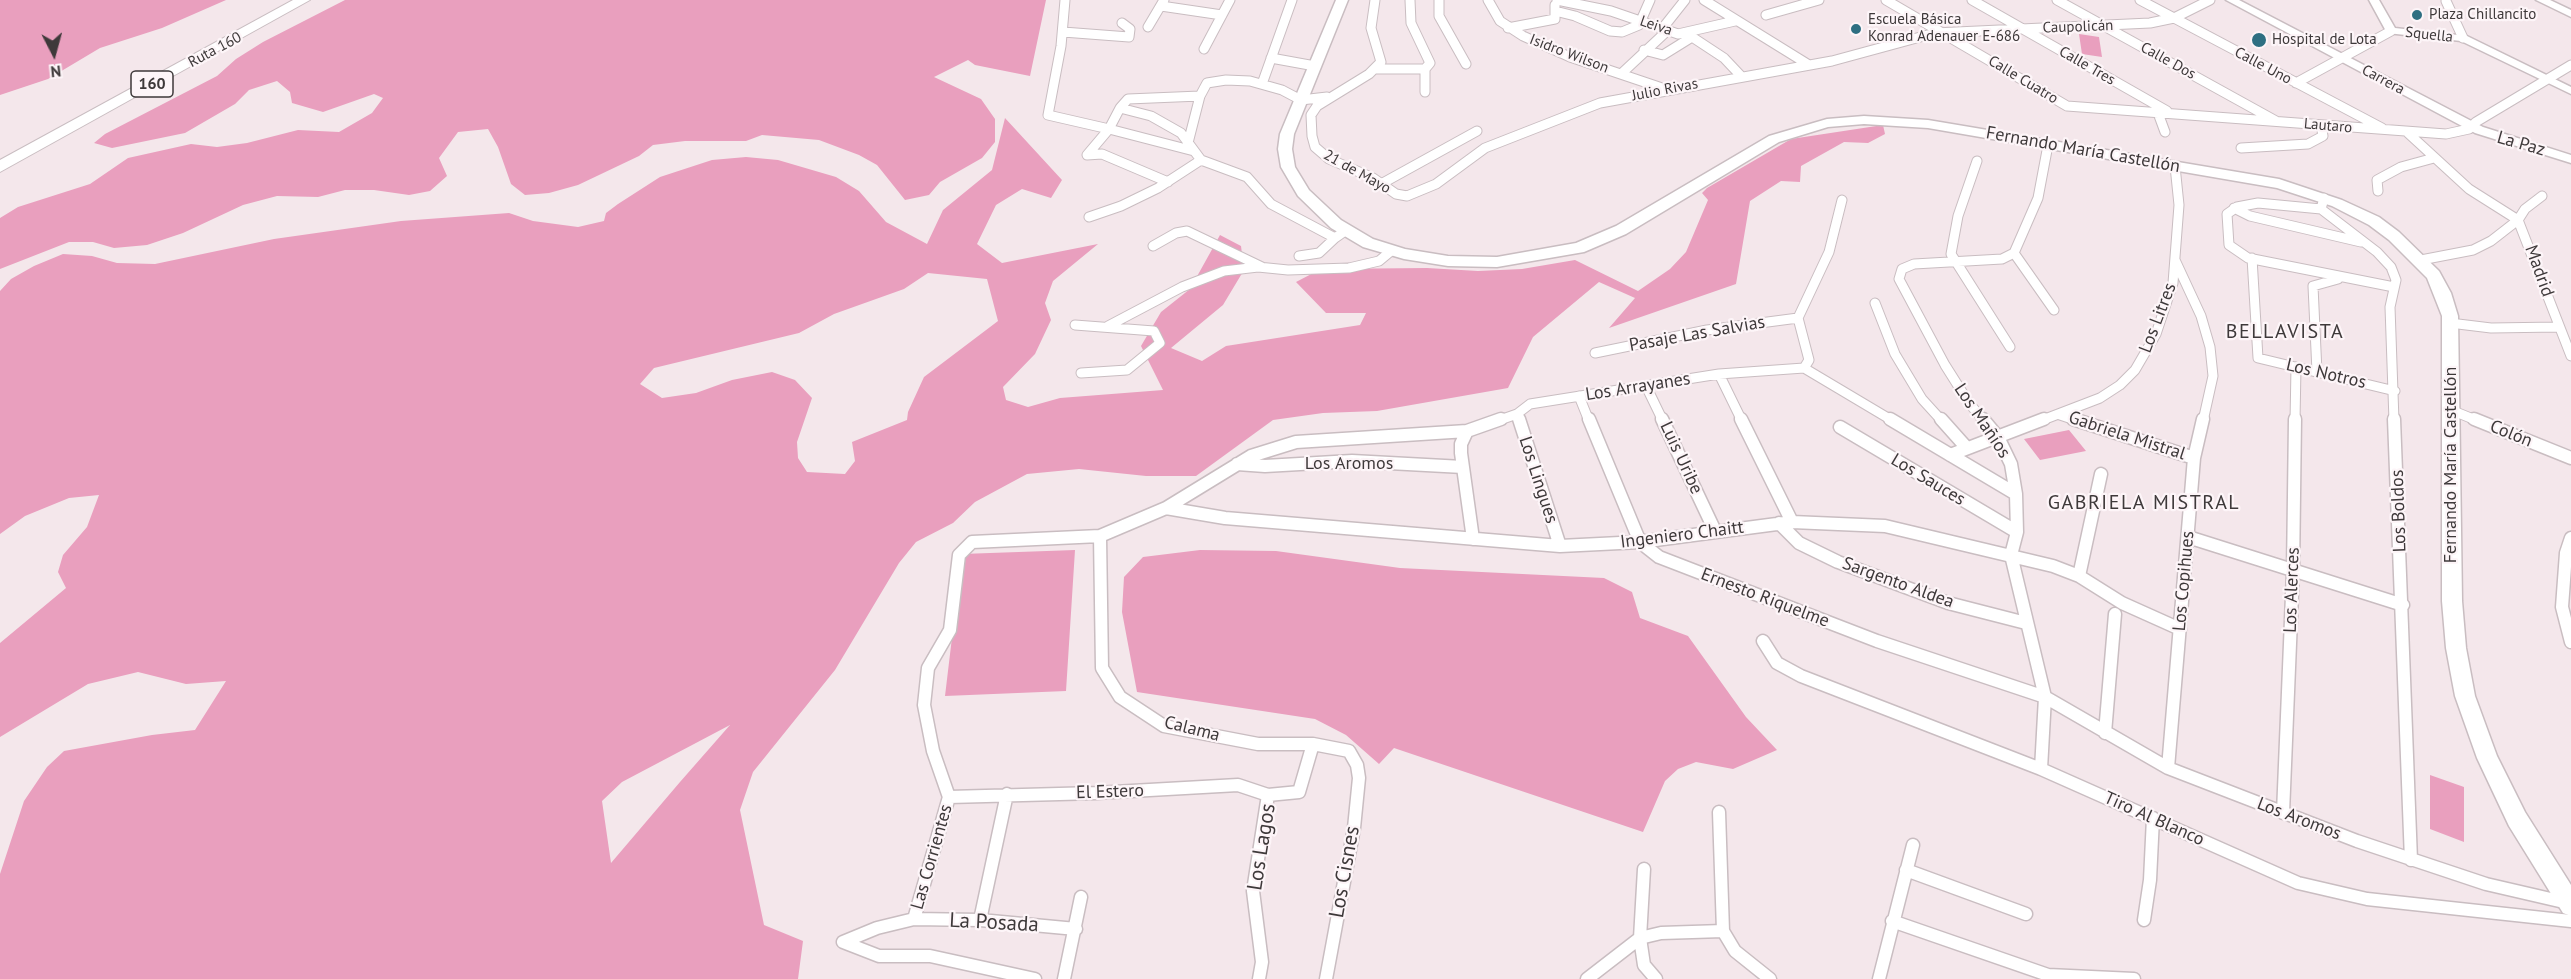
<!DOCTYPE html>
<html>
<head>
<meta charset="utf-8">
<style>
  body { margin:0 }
  #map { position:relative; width:2571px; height:979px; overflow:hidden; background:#f4e7eb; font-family:"PT Sans",sans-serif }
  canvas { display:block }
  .north { position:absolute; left:24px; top:24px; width:60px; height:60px; -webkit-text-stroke:4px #fdf5f8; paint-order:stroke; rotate:174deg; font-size:16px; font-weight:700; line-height:24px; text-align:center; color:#3e393a }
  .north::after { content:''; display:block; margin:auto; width:21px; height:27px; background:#3e393a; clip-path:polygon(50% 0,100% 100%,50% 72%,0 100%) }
</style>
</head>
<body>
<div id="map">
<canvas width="2571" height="979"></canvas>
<div class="north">N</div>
</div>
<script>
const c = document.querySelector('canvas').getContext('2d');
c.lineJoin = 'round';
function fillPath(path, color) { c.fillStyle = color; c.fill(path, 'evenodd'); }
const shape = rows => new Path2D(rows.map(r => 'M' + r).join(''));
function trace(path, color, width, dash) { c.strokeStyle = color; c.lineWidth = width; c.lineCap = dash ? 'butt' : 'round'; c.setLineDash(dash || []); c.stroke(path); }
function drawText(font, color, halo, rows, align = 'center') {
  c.font = font + ' "PT Sans",sans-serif'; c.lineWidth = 4.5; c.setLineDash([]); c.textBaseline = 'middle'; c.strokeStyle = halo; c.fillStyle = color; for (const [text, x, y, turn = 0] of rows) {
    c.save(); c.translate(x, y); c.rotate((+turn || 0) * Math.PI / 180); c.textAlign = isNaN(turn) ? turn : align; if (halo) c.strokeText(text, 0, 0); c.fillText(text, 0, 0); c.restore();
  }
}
const green = shape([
  [0,0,226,0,162,28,100,48,48,79,0,95],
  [345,0,1046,0,1030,76,975,65,968,60,934,77,981,99,995,119,995,142,982,158,940,182,929,195,905,200,877,165,859,155,819,140,762,135,746,141,685,141,653,145,639,156,578,185,549,193,525,195,511,184,498,147,488,129,458,132,439,158,447,176,430,191,409,195,374,190,345,190,318,197,277,196,243,205,183,233,147,245,114,248,93,242,69,242,0,269,0,218,18,207,90,184,128,158,191,144,217,147,247,143,298,130,339,132,372,113,383,98,374,94,323,112,292,103,290,92,277,81,249,90,235,104,185,133,112,148,94,143,105,134,217,76,236,59,263,42],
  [2079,34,2099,37,2102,57,2082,54],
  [1005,118,1062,180,1051,198,1022,189,996,205,977,244,1002,263,1098,244,1053,281,1045,303,1051,320,1035,354,1003,387,1006,400,1028,407,1060,398,1163,390,1141,346,1161,312,1190,289,1220,235,1241,246,1244,270,1223,305,1171,348,1202,361,1226,346,1360,325,1366,313,1326,313,1296,282,1321,269,1427,268,1478,271,1522,269,1575,260,1638,291,1670,269,1686,252,1708,200,1702,193,1707,188,1791,139,1883,125,1885,134,1868,143,1844,142,1801,166,1800,182,1781,181,1750,201,1736,284,1609,328,1635,298,1599,282,1533,337,1508,388,1377,411,1323,413,1273,420,1196,476,1146,476,1079,469,1027,474,975,502,953,523,916,542,899,563,835,670,753,772,740,810,764,925,803,941,798,979,0,979,0,874,24,801,47,767,64,751,152,735,195,730,226,681,186,684,138,672,88,684,0,737,0,643,66,588,58,572,63,555,87,527,99,495,69,498,25,516,0,534,0,291,11,279,34,266,63,254,92,256,117,263,155,264,274,239,401,221,509,213,533,221,578,227,604,221,606,213,618,204,660,177,712,160,746,157,778,160,836,177,859,191,886,222,927,244,943,210,992,170],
  [928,273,987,279,998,321,924,377,908,412,907,420,852,442,855,461,845,474,807,472,798,458,797,442,812,398,795,380,772,372,732,380,696,393,662,398,640,384,654,368,799,333,834,314,904,289],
  [730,725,680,782,611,863,602,801,622,782],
  [2069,430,2086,451,2040,460,2024,439],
  [1075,550,1066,691,945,696,962,554],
  [1200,550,1276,551,1400,568,1604,578,1632,592,1640,618,1688,636,1746,717,1777,750,1733,769,1696,762,1678,769,1665,781,1643,832,1394,748,1379,764,1346,735,1315,719,1137,692,1122,612,1124,577,1143,557],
  [2430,775,2464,787,2464,842,2430,829]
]);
const streetFar1 = shape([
  [1065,0,1061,46,1048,115,1109,129,1120,108,1151,116,1181,133,1201,160,1247,177,1271,204,1335,238,1345,231],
  [1375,0,1371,28,1381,62,1369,74,1317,106,1311,115,1312,136,1315,147,1329,159,1373,178,1396,194,1407,196,1436,184,1485,148,1600,103,1832,61,1935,33,2150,23,2174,18,2210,0],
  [1410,0,1411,23,1430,63,1425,69,1425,92],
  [1439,0,1439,16,1466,64],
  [1488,0,1500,21,1523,36,1570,57,1665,89],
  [1557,0,1611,11,1678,34,1735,21],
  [1704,0,1809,65],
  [1886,0,2067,106,2446,134,2469,129,2476,122,2571,65],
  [1972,0,2167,111],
  [2057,0,2276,121],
  [2140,0,2382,128],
  [2446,1,2463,38],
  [1161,6,1222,15],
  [1555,11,1575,16,1610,31,1622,32,1639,25,1650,0],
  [1766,15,1819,0],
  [1148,27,1164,0],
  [1508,28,1555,19,1555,5],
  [1662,29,1685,0],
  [1063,32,1129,37,1130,29,1122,23],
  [1686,33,1724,58,1741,76],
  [1204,49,1230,0],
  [1644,50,1663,55,1692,37],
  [1271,58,1315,66],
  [1376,69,1425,69],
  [1621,74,1667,31],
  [2296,83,2391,31],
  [1262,84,1292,0],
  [1120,108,1128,99,1200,96],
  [2158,113,2165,132],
  [2408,133,2469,189,2518,220],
  [1188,143,1200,96,1207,83,1226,80,1250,81,1282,90,1301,100,1327,97],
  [2241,148,2308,144,2323,136,2321,125],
  [1977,161,1958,216,1951,254,2010,347],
  [1168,182,1102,154,1087,155,1109,129,1194,151],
  [1381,184,1477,131],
  [2378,191,2377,180,2401,167,2434,158],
  [2324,198,2321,209,2377,252,2391,267,2396,280,2390,307,2394,421],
  [2234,208,2250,216,2361,242],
  [2321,209,2258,203,2237,207,2227,214,2229,245,2248,258,2394,287],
  [1089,217,1121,206,1158,188,1201,160],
  [2518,220,2571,356],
  [1153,246,1176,233,1187,231,1262,267],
  [2014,253,2038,198,2048,145],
  [2014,253,2054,310],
  [1299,256,1319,253,1335,238],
  [2252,258,2258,358,2395,391],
  [2175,260,2201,316,2210,347,2213,376,2203,421],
  [2421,260,2473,250,2491,241,2518,220,2525,209,2542,196],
  [1875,303,1895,354,1922,399,1942,421],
  [2450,323,2491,328,2558,327],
  [1075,325,1154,331,1160,343,1127,370,1081,373],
  [1108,326,1182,287,1224,271,1258,267,1288,270,1349,268,1379,261,1391,251],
  [1595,353,1707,330,1798,318],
  [1804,368,1809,360,1798,318,1829,252,1842,200],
  [2317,372,2313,286,2338,279],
  [1719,374,1742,421],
  [1646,386,1663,421],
  [1579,396,1589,421],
  [2451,410,2478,421],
  [1517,414,1519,421],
  [2060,415,2078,421],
  [1497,421,1517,414,1530,404,1719,374,1804,368,1893,421],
  [1984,421,1969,403,1945,365,1899,279,1902,269,1914,264,2002,259,2014,253],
  [2040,421,2100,398,2120,385,2135,370,2156,334,2173,283,2179,205,2175,166],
  [2295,421,2296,367]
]);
const street = shape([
  [1519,419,1560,546],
  [1589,419,1640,542,1659,557,1877,641,2045,697,2168,768,2357,841,2486,884,2568,903],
  [1662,419,1715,531],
  [1741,419,1792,522],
  [1890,419,2016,494],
  [1941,419,1966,447],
  [1983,419,1998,437,2011,464,2016,494,2017,532,2011,555,2045,697,2041,769],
  [2073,419,2194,458],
  [2394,419,2411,860],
  [2474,419,2571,458],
  [1840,427,2017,532],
  [1467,431,1461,444,1461,453,1473,539],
  [1950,455,2044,419],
  [1237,464,1265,466,1352,461,1463,467],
  [1166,508,1225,518,1560,546,1640,542,1792,522,1885,526,2053,566,2079,576,2122,603,2180,629],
  [1779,523,1799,543,1838,562,1948,603,2026,623],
  [1100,536,1102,668,1120,697,1164,726,1258,744,1313,744,1349,751,1357,765,1359,778,1354,828,1326,979],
  [2188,537,2403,605],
  [2571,538,2566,553,2562,607,2571,642],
  [2079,576,2101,474],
  [1763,641,1777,663,1801,676,2041,769,2298,883,2367,899,2571,921],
  [2105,733,2115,614],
  [2168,768,2194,458,2203,419],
  [949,797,1096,793,1238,785,1268,795,1299,792,1313,744],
  [1719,812,1723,931,1735,951,1770,979],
  [2283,813,2293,571,2295,419],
  [1644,869,1640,938,1644,965,1656,979],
  [1906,870,2026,914],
  [914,919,949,797,933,751,924,705,928,668,950,630,959,555,972,542,1100,536,1166,508,1251,456,1296,442,1467,431,1501,419],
  [980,920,1007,794],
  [2144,920,2150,880,2153,818],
  [1892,921,2048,975,2134,979],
  [843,942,877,928,914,919,980,920,1076,929],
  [843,942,879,956,930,956,1035,979],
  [1064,979,1081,897],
  [1259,979,1262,962,1253,891,1268,795],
  [1587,979,1640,938,1661,933,1723,931],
  [1879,979,1913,845]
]);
const secondary = shape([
  [2226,0,2239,0,2483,127,2571,155,2571,163,2475,133,2226,0],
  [2369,0,2379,0,2395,28,2467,36,2571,87,2571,94,2461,41,2387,33,2369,0],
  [2536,0,2550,0,2571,10,2571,17,2536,0]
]);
const primary = shape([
  [1336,0,1348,0,1294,134,1292,149,1295,167,1309,190,1341,220,1373,239,1405,249,1448,256,1497,257,1576,243,1616,226,1769,136,1827,119,1864,116,1928,120,2279,179,2342,200,2379,217,2399,232,2439,271,2451,293,2458,316,2462,601,2466,648,2475,696,2497,756,2525,812,2571,885,2571,916,2563,913,2509,826,2477,758,2455,696,2446,648,2442,601,2442,316,2427,278,2389,240,2369,225,2332,206,2277,188,1928,128,1864,124,1828,127,1779,142,1626,234,1584,252,1497,267,1448,266,1404,259,1363,247,1331,228,1298,196,1281,167,1278,149,1280,134,1336,0]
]);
const highway = shape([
  [293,0,310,0,0,172,0,160,293,0]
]);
const markers = [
  [2417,15,6,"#2e6f82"],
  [1856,29,6,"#2e6f82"],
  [2259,40,8,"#2e6f82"]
];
const farPoinames = [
  ["Plaza Chillancito",2429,15],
  ["Escuela Básica",1868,20],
  ["Konrad Adenauer E-686",1868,37],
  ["Hospital de Lota",2272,40]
];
const farStreetnames = [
  ["Leiva",1656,26,19],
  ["Caupolicán",2078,27,-2],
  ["Squella",2429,35,6],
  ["Ruta 160",215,50,-28],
  ["Isidro Wilson",1569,54,21],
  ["Calle Dos",2168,61,29],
  ["Calle Tres",2087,66,30],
  ["Calle Uno",2263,66,28],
  ["Calle Cuatro",2023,80,31],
  ["Carrera",2383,80,28],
  ["Julio Rivas",1665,90,-11],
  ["Lautaro",2328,126,5],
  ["21 de Mayo",1357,172,29]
];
const shields = [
  [152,84,42]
];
const shieldNames = [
  ["160",152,84]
];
const streetNames = [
  ["La Paz",2521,144,16],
  ["Fernando María Castellón",2083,150,10],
  ["Madrid",2539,271,70],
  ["Los Litres",2158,318,-69],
  ["Pasaje Las Salvias",1697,334,-10],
  ["Los Notros",2326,374,13],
  ["Los Arrayanes",1638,387,-9],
  ["Los Mañíos",1982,421,56],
  ["Colón",2511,434,22],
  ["Gabriela Mistral",2127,436,18],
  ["Luis Uribe",1681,458,65],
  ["Los Aromos",1349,464],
  ["Fernando María Castellón",2451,465,-90],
  ["Los Lingues",1538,480,72],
  ["Los Sauces",1928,480,31],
  ["Los Boldos",2399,511,-92],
  ["Ingeniero Chaitt",1682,535,-7],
  ["Los Copihues",2184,581,-85],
  ["Sargento Aldea",1898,583,20],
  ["Los Alerces",2292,590,-88],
  ["Ernesto Riquelme",1765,598,21],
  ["Calama",1192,729,14],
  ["El Estero",1110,792,-2],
  ["Tiro Al Blanco",2154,819,24],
  ["Los Aromos",2299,819,21],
  ["Las Corrientes",932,857,-74]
];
const neighbourhoodNames = [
  ["BELLAVISTA",2285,332],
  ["GABRIELA MISTRAL",2144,503]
];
const nearStreetnames = [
  ["Los Lagos",1262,847,-81],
  ["Los Cisnes",1345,872,-80],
  ["La Posada",994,923,3]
];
fillPath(green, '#e99fbe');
trace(streetFar1, '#c9bdc1', 11);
trace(street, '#c9bdc1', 15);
trace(secondary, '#c9bdc1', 3);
trace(primary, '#c9bdc1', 3);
trace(highway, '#c9bdc1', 2);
trace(streetFar1, '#fff', 9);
trace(street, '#fff', 12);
fillPath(secondary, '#fff');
fillPath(primary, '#fff');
fillPath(highway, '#fff');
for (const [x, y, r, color] of markers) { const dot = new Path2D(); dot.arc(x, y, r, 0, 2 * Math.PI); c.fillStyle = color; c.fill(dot); trace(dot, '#fdf5f8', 2); }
drawText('15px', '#3e393a', '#fdf5f8', farPoinames, 'left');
drawText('15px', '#3e393a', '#fdf5f8', farStreetnames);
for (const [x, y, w] of shields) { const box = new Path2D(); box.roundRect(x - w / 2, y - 13, w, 26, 4.5); c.fillStyle = '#fdf5f8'; c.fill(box); trace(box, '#3e393a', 1.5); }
drawText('bold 16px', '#3e393a', null, shieldNames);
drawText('18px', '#3e393a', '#fdf5f8', streetNames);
c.letterSpacing = '1.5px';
drawText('20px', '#3e393a', '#fdf5f8', neighbourhoodNames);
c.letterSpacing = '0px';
drawText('21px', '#3e393a', '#fdf5f8', nearStreetnames);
</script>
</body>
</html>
